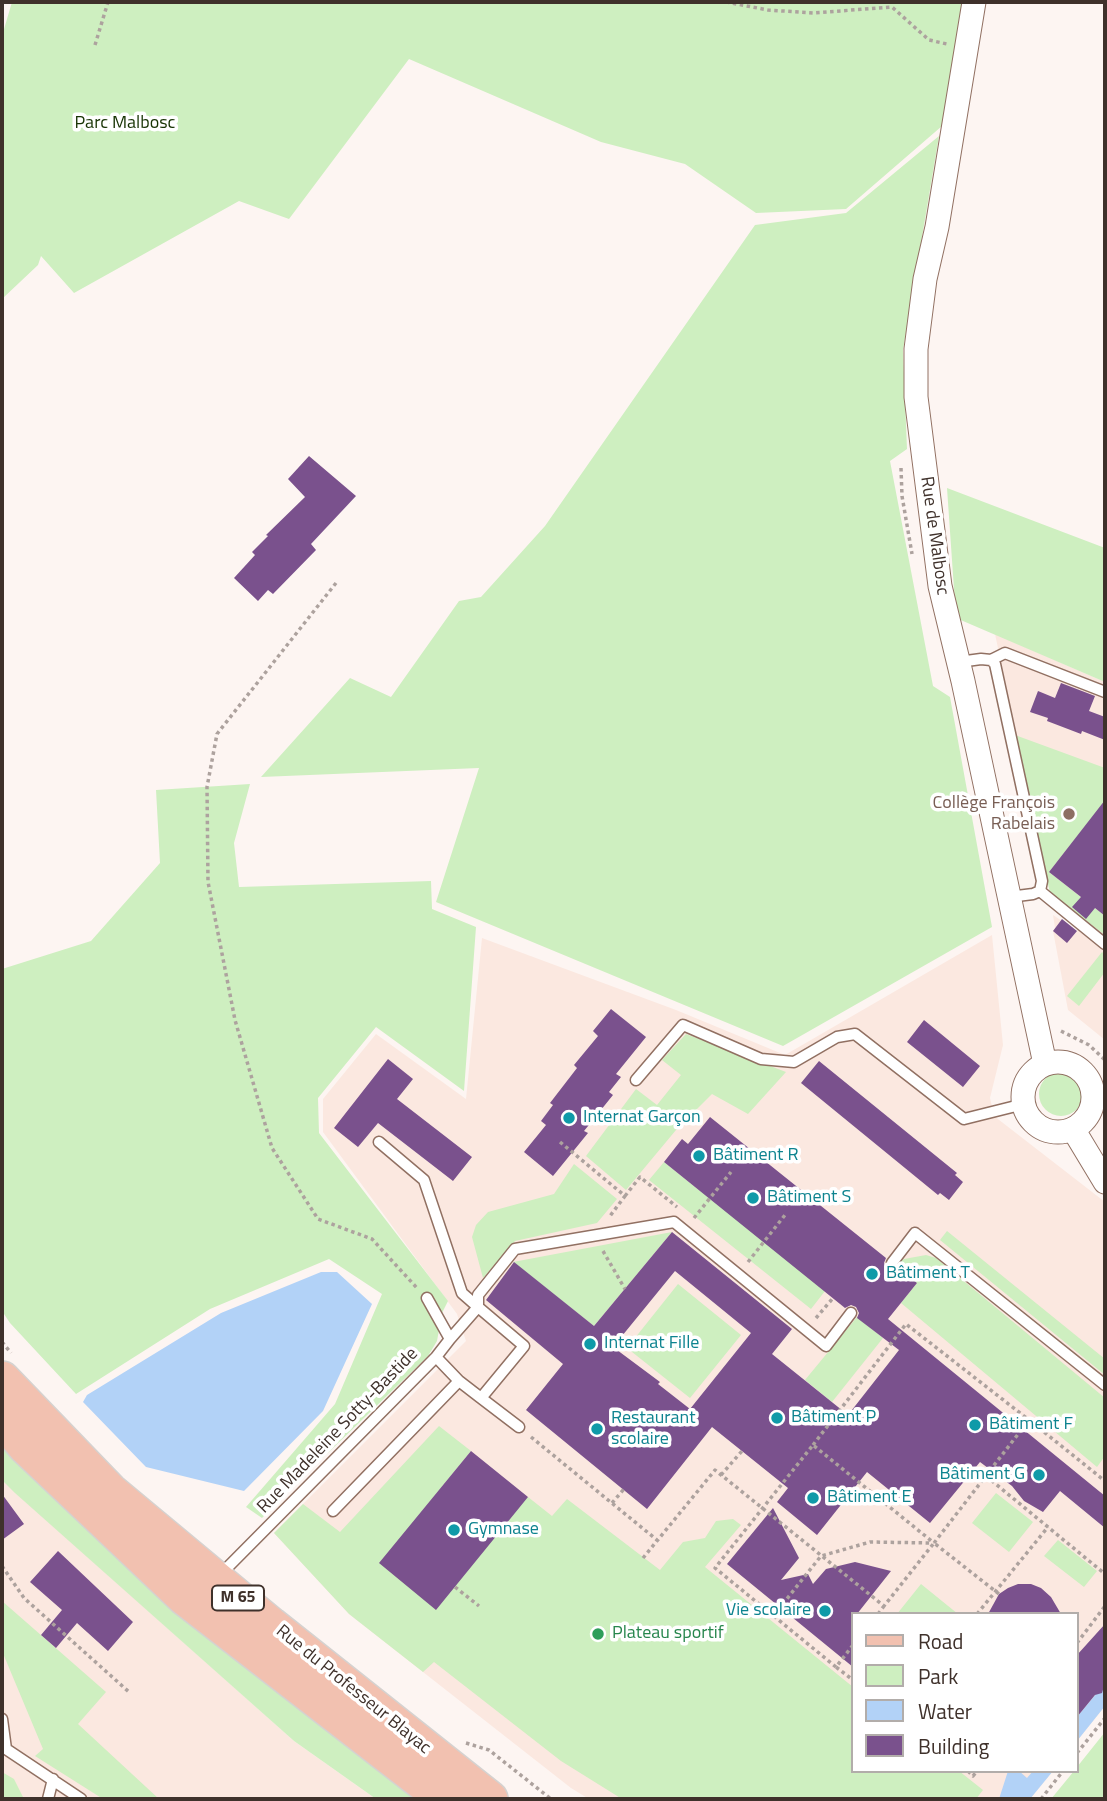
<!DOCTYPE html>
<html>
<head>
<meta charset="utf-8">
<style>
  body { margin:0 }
  #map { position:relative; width:1107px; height:1801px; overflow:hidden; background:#fdf5f2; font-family:"Titillium Web",sans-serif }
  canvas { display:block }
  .frame { position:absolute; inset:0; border:4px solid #3f312b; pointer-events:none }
  .legend { position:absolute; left:851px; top:1612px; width:228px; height:161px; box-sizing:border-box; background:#fff; border:2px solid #b2adaa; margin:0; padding:9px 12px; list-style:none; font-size:21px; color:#3f312b }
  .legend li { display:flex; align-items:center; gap:14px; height:35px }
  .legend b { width:35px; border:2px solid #b2adaa }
</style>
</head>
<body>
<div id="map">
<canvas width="1107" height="1801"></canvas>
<div class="frame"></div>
<ul class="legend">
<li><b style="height:9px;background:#f2c1b0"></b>Road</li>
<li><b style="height:19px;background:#ceefc0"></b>Park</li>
<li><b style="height:19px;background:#b2d2f7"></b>Water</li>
<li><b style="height:19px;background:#7a518d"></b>Building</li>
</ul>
</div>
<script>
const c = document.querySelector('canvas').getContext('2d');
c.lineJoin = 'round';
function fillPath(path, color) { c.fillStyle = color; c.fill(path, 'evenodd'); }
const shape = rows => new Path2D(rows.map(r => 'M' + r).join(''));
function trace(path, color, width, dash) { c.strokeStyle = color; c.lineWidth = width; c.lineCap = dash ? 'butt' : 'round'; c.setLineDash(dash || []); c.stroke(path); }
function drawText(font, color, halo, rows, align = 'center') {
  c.font = font + ' "Titillium Web",sans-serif'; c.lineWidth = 7; c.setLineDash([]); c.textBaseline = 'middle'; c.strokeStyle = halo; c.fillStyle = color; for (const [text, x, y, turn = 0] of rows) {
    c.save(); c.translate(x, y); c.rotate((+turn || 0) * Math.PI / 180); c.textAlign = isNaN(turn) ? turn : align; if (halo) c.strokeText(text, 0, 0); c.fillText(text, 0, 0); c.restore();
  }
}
const built = shape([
  [995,634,1105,682,1105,1040,1068,1010,1053,931,1055,928,1053,915,1077,931,1085,921,1050,893],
  [992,935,1003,1045,990,1098,994,1116,1105,1202,1105,1706,1077,1741,1077,1614,853,1614,853,1771,1053,1771,1030,1799,589,1799,571,1788,349,1614,274,1533,466,1341,457,1314,323,1132,323,1099,376,1034,466,1099,482,938,676,1010,785,1055],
  [2,1480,294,1741,376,1799,2,1799]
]);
const green = shape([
  [12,2,964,2,942,126,846,209,756,213,685,164,601,142,409,59,289,219,239,201,74,293,41,256,38,265,2,299,2,36],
  [939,136,903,350,907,449,890,461,933,686,950,697,992,927,783,1046,436,902,479,768,261,777,350,678,391,697,459,601,481,597,545,526,755,225,846,213],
  [947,488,1105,548,1105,682,956,618],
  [1015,735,1105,768,1105,808,1101,806,1049,872,1105,916,1105,935,1050,893],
  [250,784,234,843,239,887,431,881,432,909,476,927,464,1091,376,1027,318,1098,319,1133,448,1301,437,1323,439,1330,437,1341,428,1356,331,1450,318,1462,317,1461,262,1518,246,1507,335,1404,382,1294,329,1259,210,1309,76,1394,10,1323,2,1311,2,969,91,941,160,863,156,790],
  [1102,952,1105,955,1105,972,1079,1006,1067,996],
  [686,1034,786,1072,748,1114,712,1094,676,1130,626,1190,586,1156,636,1089,657,1105,681,1075,662,1060],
  '1039 1094a22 22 0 1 1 44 0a22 22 0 1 1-44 0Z',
  [664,1162,700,1191,794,1185,812,1198,772,1248,825,1291,811,1309,649,1180],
  [574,1164,617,1199,597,1223,515,1241,483,1278,472,1237,476,1225,488,1212,554,1194],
  [947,1231,1105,1359,1105,1375,940,1240],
  [672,1232,594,1326,513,1262],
  [926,1255,936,1258,1105,1398,1105,1456,1097,1467,901,1303,917,1283,895,1265,904,1259],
  [678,1284,741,1335,690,1398,627,1348],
  [857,1317,883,1338,832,1402,805,1380],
  [439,1426,471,1451,380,1563,528,1497,552,1516,567,1499,660,1570,683,1542,705,1538,716,1521,733,1519,741,1525,705,1567,853,1687,853,1771,959,1771,983,1790,976,1799,622,1799,561,1761,434,1662,423,1672,349,1614,274,1533,303,1504,340,1532],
  [2,1443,185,1617,376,1769,418,1799,376,1799,294,1741,15,1493,2,1480],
  [996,1493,1033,1522,1009,1552,972,1523],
  [1058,1540,1097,1571,1084,1587,1044,1556],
  [921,1584,958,1614,897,1614],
  [2,1601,106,1692,78,1724,159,1799,103,1799,35,1756,43,1749,2,1651],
  [1105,1732,1105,1799,1051,1799,1074,1771,1077,1771,1077,1767],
  [2,1772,14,1779,24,1799,2,1799]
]);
const water = shape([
  [321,1272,337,1272,372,1304,323,1411,244,1491,146,1467,83,1402,87,1395,221,1313],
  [1101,1688,1105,1691,1105,1706,1077,1741,1077,1717],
  [1008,1771,1019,1771,1027,1778,1033,1771,1053,1771,1030,1799,999,1799]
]);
const building = shape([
  [309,456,356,496,311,544,316,550,273,594,268,590,258,601,234,578,255,555,252,552,268,536,266,535,305,497,288,479],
  [1061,683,1095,696,1089,711,1105,717,1105,740,1082,731,1081,734,1047,721,1048,718,1030,712,1038,691,1055,698],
  [1105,800,1105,916,1095,908,1086,919,1072,907,1081,897,1049,872],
  [1062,919,1077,931,1067,943,1053,931],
  [611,1009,646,1037,616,1074,621,1077,609,1092,613,1095,584,1131,588,1133,553,1176,524,1152,546,1125,541,1121,553,1105,550,1103,577,1068,574,1065,598,1036,593,1031],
  [924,1020,980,1066,963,1087,907,1042],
  [388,1059,413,1079,397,1099,472,1157,453,1181,378,1123,358,1147,334,1128],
  [819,1061,957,1173,955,1175,963,1182,949,1200,940,1193,938,1195,801,1083],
  [710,1117,886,1258,884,1263,887,1269,892,1271,898,1268,917,1283,888,1319,1105,1496,1105,1528,1060,1491,1043,1512,1024,1501,1012,1486,980,1462,930,1523,867,1472,817,1535,777,1502,788,1488,712,1427,647,1509,526,1410,563,1364,486,1300,514,1262,594,1326,672,1232,792,1329,772,1354,848,1415,899,1350,857,1318,859,1313,856,1307,851,1305,845,1308,664,1162,682,1139,688,1144],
  [675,1271,751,1333,690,1409,658,1384,660,1382,613,1347],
  [471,1451,528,1497,436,1610,379,1563],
  [2,1494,24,1524,2,1540],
  [773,1508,799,1558,781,1580,808,1574,813,1584,826,1569,855,1562,891,1571,857,1614,853,1614,853,1667,727,1564],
  [58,1551,133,1622,108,1651,77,1623,56,1648,41,1635,62,1610,30,1582],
  [1018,1584,1031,1584,1041,1588,1051,1597,1061,1614,988,1614,999,1594,1008,1588],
  [1105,1624,1105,1683,1102,1693,1095,1695,1077,1717,1077,1655]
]);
const path = shape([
  [726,2,768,10,813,13,892,7,929,40,947,44],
  [95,45,108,2],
  [901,468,902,496,912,554],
  [336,583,217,734,207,787,208,882,235,1020,272,1148,318,1219,372,1239,417,1288],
  [1061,1031,1089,1045,1105,1060],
  [560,1142,625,1196,610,1216],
  [625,1196,640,1177,677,1207],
  [694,1218,731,1172],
  [603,1251,625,1289],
  [748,1262,785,1215],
  [816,1318,833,1298],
  [2,1342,11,1353],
  [531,1437,657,1540],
  [813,1445,906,1324,1029,1420],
  [721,1475,742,1451],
  [986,1476,1105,1574],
  [612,1503,624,1489],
  [934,1543,1029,1420,1105,1481],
  [643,1558,715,1470,884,1606,934,1543,999,1594],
  [2,1566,24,1598,129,1692],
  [455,1587,479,1606],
  [878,1614,884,1606],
  [977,1614,1048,1527],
  [774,1615,821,1556,870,1542,932,1543],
  [1077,1643,1105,1606],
  [853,1645,836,1667,853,1680],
  [836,1667,715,1568,813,1445,934,1543],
  [466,1743,489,1750,551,1799],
  [1077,1753,1105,1718],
  [968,1771,973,1776,977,1771],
  [1041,1799,1063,1771]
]);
const lane = shape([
  [991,660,1005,653,1105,692],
  [959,662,981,659,991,660,995,664,1042,881,1040,891,1033,894,1009,897],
  [1040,891,1105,944],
  [636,1080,683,1025,761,1059,794,1062,837,1037,855,1034,964,1119,1024,1104],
  [379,1142,424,1180,462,1293,478,1307,450,1339],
  [892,1263,915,1233,1105,1385],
  [436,1357,459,1381],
  [481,1398,519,1427],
  [333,1511,459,1381,481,1398,524,1346,478,1307,478,1295,515,1249,674,1222,826,1346,851,1313],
  [219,1576,436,1357,450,1339,427,1298],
  [2,1719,6,1749,81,1799],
  [48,1799,53,1779]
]);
const street = shape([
  [974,2,937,227,925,279,916,349,916,397,940,586,963,681,1045,1064],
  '1023 1097a35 35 0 1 1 70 0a35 35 0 1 1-70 0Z',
  [1073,1129,1105,1182]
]);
const primary = shape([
  [2,1379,110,1491,271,1625,490,1799],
  [2,1418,25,1446,185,1598,444,1799]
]);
const markers = [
  [1069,814,7,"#8d6e63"],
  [569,1118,7,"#0f9aa8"],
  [699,1156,7,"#0f9aa8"],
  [753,1198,7,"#0f9aa8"],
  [872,1274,7,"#0f9aa8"],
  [590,1344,7,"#0f9aa8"],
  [777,1418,7,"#0f9aa8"],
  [975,1425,7,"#0f9aa8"],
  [597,1429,7,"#0f9aa8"],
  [1039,1475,7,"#0f9aa8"],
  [813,1498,7,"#0f9aa8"],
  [454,1530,7,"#0f9aa8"],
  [825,1611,7,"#0f9aa8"],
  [598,1634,7,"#2e9e5b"]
];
const shields = [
  [238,1598,52]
];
const shieldNames = [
  ["M 65",238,1598]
];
const parkNames = [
  ["Parc Malbosc",125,124]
];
const streetNames = [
  ["Rue de Malbosc",934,536,82],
  ["Rue Madeleine Sotty-Bastide",338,1431,-46],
  ["Rue du Professeur Blayac",353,1690,39]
];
const educationNames = [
  ["Collège François",1055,804],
  ["Rabelais",1055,825]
];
const cultureNames = [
  ["Internat Garçon",583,1118],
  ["Bâtiment R",713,1156],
  ["Bâtiment S",767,1198],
  ["Bâtiment T",886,1274],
  ["Internat Fille",604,1344],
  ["Bâtiment P",791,1418],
  ["Restaurant",611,1419],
  ["scolaire",611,1440],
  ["Bâtiment F",989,1425],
  ["Bâtiment G",1025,1475,"right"],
  ["Bâtiment E",827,1498],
  ["Gymnase",468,1530],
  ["Vie scolaire",811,1611,"right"]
];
const leisureNames = [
  ["Plateau sportif",612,1634]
];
fillPath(built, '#fbe8e0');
fillPath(green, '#ceefc0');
fillPath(water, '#b2d2f7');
fillPath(building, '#7a518d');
trace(lane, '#917062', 13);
trace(street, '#917062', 25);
trace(primary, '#d5d2d0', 38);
trace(path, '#ada29e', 3.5, [3.5, 3.5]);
trace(lane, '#fff', 10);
trace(street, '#fff', 23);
trace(primary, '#f2c1b0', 35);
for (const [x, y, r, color] of markers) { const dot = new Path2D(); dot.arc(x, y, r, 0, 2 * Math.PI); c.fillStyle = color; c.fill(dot); trace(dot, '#fff', 2.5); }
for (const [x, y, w] of shields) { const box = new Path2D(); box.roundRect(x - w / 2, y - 12.5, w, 25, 5); c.fillStyle = '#fff'; c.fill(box); trace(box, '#3f312b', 2); }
drawText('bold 16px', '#3f312b', null, shieldNames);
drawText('18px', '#173303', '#fff', parkNames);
drawText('18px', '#3f312b', '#fff', streetNames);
drawText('18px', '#785e54', '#fff', educationNames, 'right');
drawText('18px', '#0d838f', '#fff', cultureNames, 'left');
drawText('18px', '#27864d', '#fff', leisureNames, 'left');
</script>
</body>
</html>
